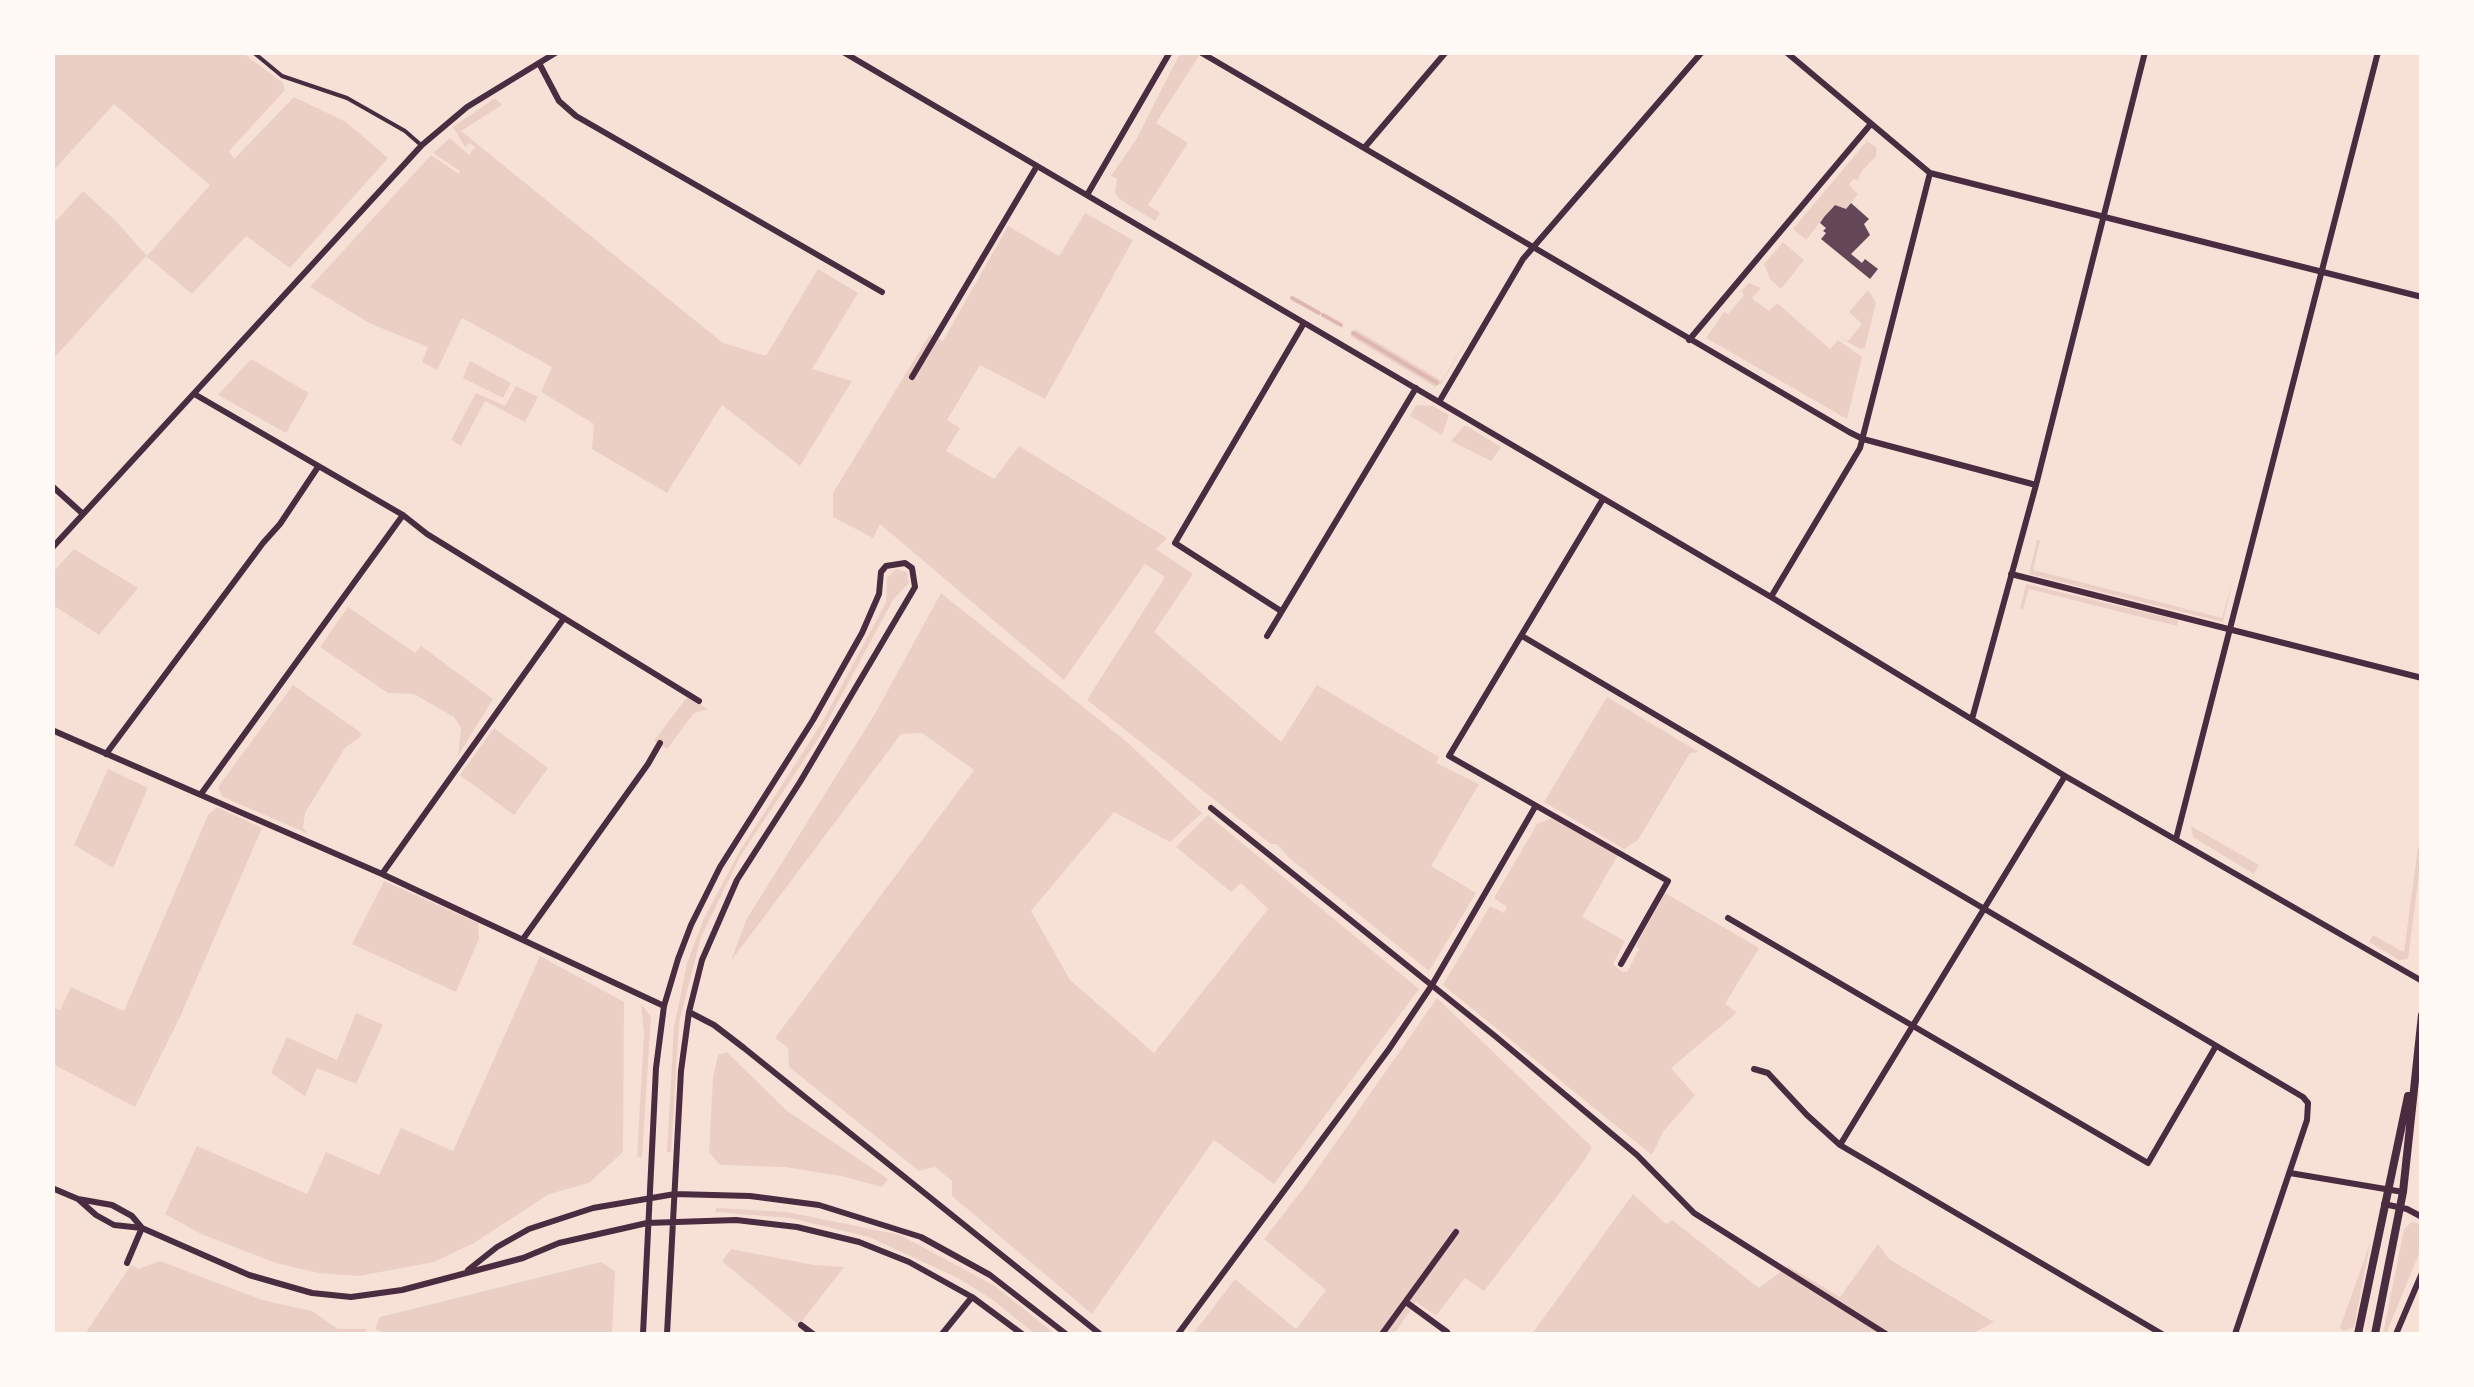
<!DOCTYPE html>
<html>
<head>
<meta charset="utf-8">
<style>
  body { margin:0 }
  #map { position:relative; width:2474px; height:1387px; overflow:hidden; background:#f7e1d7; font-family:Jost,sans-serif }
  canvas { display:block }
  .frame { position:absolute; inset:0; border:55px solid #fffaf5; pointer-events:none }
</style>
</head>
<body>
<div id="map">
<canvas width="2474" height="1387"></canvas>
<div class="frame"></div>
</div>
<script>
const c = document.querySelector('canvas').getContext('2d');
c.lineJoin = 'round';
function fillPath(path, color) { c.fillStyle = color; c.fill(path, 'evenodd'); }
const shape = rows => new Path2D(rows.map(r => 'M' + r).join(''));
function trace(path, color, width, dash) { c.strokeStyle = color; c.lineWidth = width; c.lineCap = dash ? 'butt' : 'round'; c.setLineDash(dash || []); c.stroke(path); }
const green = shape([
  [52,53,243,53,283,83,285,90,229,151,234,159,294,97,346,122,388,158,290,268,246,236,192,294,146,256,54,358,53,224,83,191,116,221,147,256,210,185,114,104,53,171],
  [1180,53,1193,53,1199,56,1156,123,1188,143,1148,205,1160,213,1155,221,1119,199,1115,193,1117,179,1111,176,1137,138],
  [495,98,502,105,461,131,723,343,766,356,818,269,858,293,812,369,852,381,800,466,722,405,667,493,592,449,594,424,541,392,552,367,462,318,437,370,422,362,428,347,371,324,310,287,431,155,459,174,460,171,433,153,450,138,469,155,475,147,470,143,465,147,453,127],
  [1867,141,1877,148,1876,156,1861,172,1858,180,1853,179,1849,185,1858,194,1846,209,1834,205,1806,240,1793,229],
  [1085,213,1133,240,1045,399,980,365,947,420,960,428,946,451,994,479,1019,446,1167,538,1156,549,1193,574,1154,632,1281,742,1317,685,1439,757,1436,763,1479,784,1431,866,1476,893,1429,971,1289,858,1277,844,1271,844,1087,700,1165,577,1145,564,1064,680,880,524,873,538,833,517,833,493,930,334,943,341,1008,226,1059,256],
  [1783,242,1804,260,1781,289,1770,279,1764,264],
  [1749,283,1761,288,1752,298,1769,311,1777,303,1830,349,1838,340,1862,357,1847,419,1706,338,1724,312,1728,314,1744,295,1741,291],
  [1868,290,1876,302,1865,348,1860,349,1837,336,1848,341,1862,324,1849,312],
  [1475,324,1442,383,1435,387,1350,336,1355,329,1442,381],
  [251,359,309,393,286,433,218,395],
  [470,361,511,383,503,398,463,378],
  [516,386,538,397,525,422,485,401,461,446,451,440,476,393,505,406],
  [1416,405,1433,406,1449,415,1442,435,1410,416],
  [1465,425,1501,447,1491,461,1451,441],
  [2037,540,2040,541,2033,570,2222,618,2233,579,2223,622,2029,574],
  [74,549,138,588,99,635,53,605,53,572],
  [896,569,907,572,909,583,893,600,818,739,741,855,701,937,679,1023,671,1152,667,1152,674,1027,687,963,704,918,741,849,823,721,886,602,887,578],
  [2026,584,2178,620,2177,626,2029,589,2023,609,2020,609],
  [941,593,1127,742,1202,813,1170,842,1114,812,1031,911,1070,980,1154,1053,1268,909,1241,883,1231,892,1176,847,1208,815,1419,989,1274,1184,1214,1140,1092,1314,952,1196,952,1181,935,1167,919,1171,789,1067,788,1048,775,1038,974,770,922,733,901,734,731,961,746,920,876,712],
  [348,607,415,653,421,646,493,699,458,756,461,728,454,717,414,694,388,693,320,647],
  [293,685,360,732,361,736,345,748,305,813,303,828,309,834,223,797,218,787],
  [687,697,708,709,694,713,667,749,654,741],
  [1607,697,1699,752,1690,753,1638,840,1624,849,1544,802],
  [494,728,548,768,514,815,460,775],
  [108,769,148,788,113,868,74,845],
  [217,807,262,828,180,1017,135,1107,53,1064,53,1007,60,1010,71,987,124,1011,208,815],
  [1552,818,1618,855,1582,917,1625,941,1613,964,1621,971,1627,972,1639,949,1636,946,1665,893,1759,948,1725,1004,1736,1012,1733,1016,1671,1068,1695,1095,1663,1132,1652,1155,1443,985,1490,906,1504,913,1507,907,1494,898,1537,824],
  [2191,826,2259,865,2254,874,2193,837],
  [2418,847,2421,847,2421,858,2408,959,2399,960,2369,942,2373,935,2404,952],
  [384,881,478,923,479,939,456,992,352,944],
  [540,956,624,1002,623,1152,589,1183,549,1194,474,1243,434,1262,359,1276,319,1273,276,1263,201,1234,165,1214,197,1146,307,1194,326,1152,379,1175,401,1128,453,1151],
  [1437,998,1592,1147,1584,1161,1484,1291,1465,1278,1436,1316,1416,1302,1394,1334,1193,1334,1235,1279,1296,1329,1326,1290,1264,1239,1309,1181],
  [641,1004,651,1017,642,1157,637,1157,644,1033],
  [356,1013,383,1025,356,1084,317,1068,305,1096,271,1073,287,1037,337,1060],
  [727,1052,786,1110,888,1179,882,1187,841,1176,784,1167,720,1165,709,1152,713,1077,718,1055],
  [1633,1194,1666,1224,1672,1220,1759,1288,1788,1266,1840,1297,1878,1244,1889,1259,1994,1322,1972,1334,1532,1334],
  [716,1208,787,1212,900,1235,995,1286,1055,1334,1035,1334,993,1300,958,1278,869,1237,790,1218,715,1212],
  [2412,1222,2421,1224,2421,1249,2386,1334,2383,1334,2404,1229],
  [2371,1240,2354,1327,2343,1331,2340,1328],
  [731,1249,814,1265,844,1267,799,1325,722,1261],
  [160,1261,262,1300,312,1311,338,1329,367,1329,364,1334,85,1334,131,1265,139,1269],
  [601,1262,615,1271,612,1334,386,1334,375,1329,380,1317]
]);
const stream = shape([
  [1292,298,1319,313],
  [1323,315,1341,325],
  [1353,333,1437,383]
]);
const building = shape([
  [1851,203,1869,219,1864,224,1870,235,1851,254,1862,263,1865,259,1878,269,1870,279,1821,239,1826,233,1823,231,1826,228,1820,223,1824,217,1835,205,1846,209]
]);
const service = shape([
  [253,52,282,76,347,98,405,131,421,145]
]);
const minor = shape([
  [843,52,1771,597,2065,776,2422,981],
  [1200,52,1849,432,1863,439,2036,485],
  [1786,52,1930,173,2422,297],
  [539,63,559,101,576,116,882,292],
  [1365,147,1446,52],
  [1087,195,1170,52],
  [1689,340,1870,125],
  [912,377,1037,166],
  [196,395,403,515,427,534,699,701],
  [1439,402,1523,259,1702,52],
  [52,486,83,514],
  [1603,499,1449,756,1668,881,1621,964],
  [52,548,422,145,467,107,557,52],
  [2011,574,2422,678],
  [1771,597,1860,448,1930,173],
  [1281,611,1175,543,1304,323],
  [1267,636,1416,388],
  [1522,636,2303,1097,2308,1103,2307,1120,2235,1334],
  [1972,719,2036,485,2145,52],
  [52,730,382,874,664,1006],
  [106,754,263,543,280,524,318,467],
  [201,794,403,515],
  [1211,808,1495,1036,1637,1155,1694,1213,1886,1334],
  [2176,839,2378,52],
  [382,874,564,618],
  [1728,918,2148,1163,2216,1046],
  [523,939,648,764,660,743],
  [689,1012,714,1025,744,1048,1100,1334],
  [1754,1069,1768,1073,1807,1115,1840,1145,2162,1334],
  [1840,1145,2065,776],
  [2290,1173,2403,1192],
  [52,1188,78,1199,112,1205,132,1216,142,1228],
  [78,1199,96,1215,114,1225,142,1228,249,1275,312,1293,351,1297,402,1290,523,1258,559,1243,647,1223,736,1220,797,1227,859,1242,909,1262,972,1297,1022,1334],
  [2384,1204,2407,1209,2422,1217],
  [127,1263,141,1230],
  [468,1270,497,1247,529,1229,593,1208,675,1194,750,1196,819,1205,921,1237,990,1275,1066,1334],
  [1406,1302,1447,1332],
  [801,1325,813,1334],
  [643,1334,656,1068,664,1006,678,959,691,925,720,867,813,720,862,633,879,594,881,572,886,566,905,563,912,568,915,587,800,782,737,880,702,960,689,1012,681,1071,667,1334],
  [942,1334,972,1297],
  [1178,1334,1389,1049,1432,985,1535,807],
  [1382,1334,1456,1232],
  [2396,1334,2422,1273]
]);
const tertiary = shape([
  [2358,1334,2408,1096],
  [2375,1334,2403,1192,2422,1015]
]);
fillPath(green, '#ebcfc5');
trace(stream, '#dcb8b0', 4);
fillPath(building, '#644757');
trace(service, '#4a2c40', 4);
trace(minor, '#4a2c40', 6);
trace(tertiary, '#4a2c40', 8);
</script>
</body>
</html>
